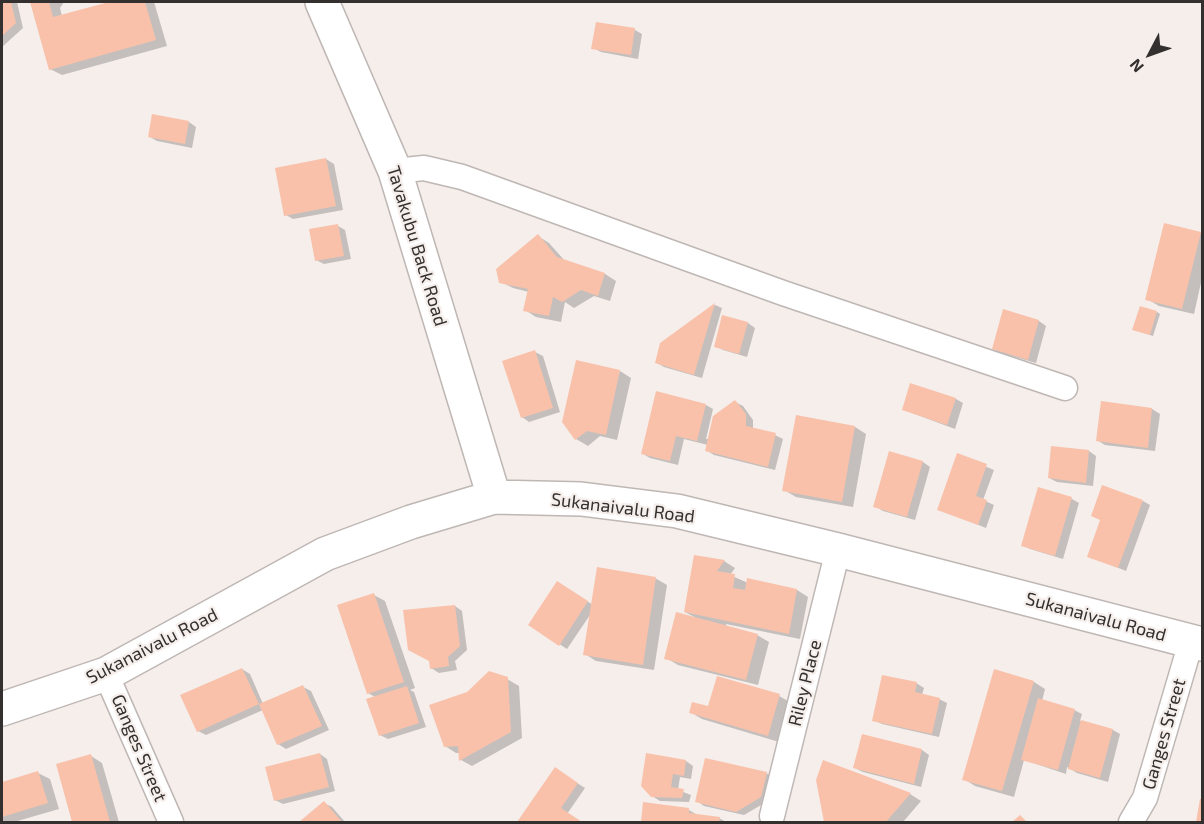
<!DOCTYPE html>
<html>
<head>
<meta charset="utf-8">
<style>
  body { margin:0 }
  #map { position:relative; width:1204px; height:824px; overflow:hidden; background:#f5eeeb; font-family:"Exo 2",sans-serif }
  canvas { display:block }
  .frame { position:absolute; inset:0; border:3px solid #33302f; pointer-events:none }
  .north { position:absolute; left:1120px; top:24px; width:60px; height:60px; -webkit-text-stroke:4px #f5eeeb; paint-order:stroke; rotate:229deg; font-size:16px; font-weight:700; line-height:24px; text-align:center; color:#33302f }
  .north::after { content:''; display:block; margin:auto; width:21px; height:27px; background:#33302f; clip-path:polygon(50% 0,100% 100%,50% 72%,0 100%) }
</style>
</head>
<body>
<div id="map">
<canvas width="1204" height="824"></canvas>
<div class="frame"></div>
<div class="north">N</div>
</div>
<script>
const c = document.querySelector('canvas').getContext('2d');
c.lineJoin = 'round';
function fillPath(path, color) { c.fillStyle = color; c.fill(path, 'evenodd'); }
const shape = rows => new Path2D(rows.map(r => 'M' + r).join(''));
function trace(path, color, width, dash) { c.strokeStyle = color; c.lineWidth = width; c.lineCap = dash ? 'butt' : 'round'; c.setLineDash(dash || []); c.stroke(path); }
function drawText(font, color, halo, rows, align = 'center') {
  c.font = font + ' "Exo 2",sans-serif'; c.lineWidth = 4.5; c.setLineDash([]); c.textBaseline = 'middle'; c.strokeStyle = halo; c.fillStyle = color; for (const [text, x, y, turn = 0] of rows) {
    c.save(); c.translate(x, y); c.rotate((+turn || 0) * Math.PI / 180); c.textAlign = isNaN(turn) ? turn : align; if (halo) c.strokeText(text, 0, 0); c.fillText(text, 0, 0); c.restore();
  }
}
const shadow = shape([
  [2,2,17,2,23,28,2,47],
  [31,2,64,2,60,8,62,16,114,2,154,2,167,46,62,75,50,69],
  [597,24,635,30,642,34,638,59,601,52,593,48],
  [189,122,196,127,192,148,157,141,150,137],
  [326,159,334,164,343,210,293,219,286,215],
  [338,226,345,230,351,259,324,264,316,260],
  [1200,233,1202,234,1202,278,1194,314,1159,306,1147,299],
  [538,236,549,243,565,261,605,274,616,281,610,301,594,296,574,308,565,302,561,322,536,317,525,310,529,292,513,288,501,282],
  [715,305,722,308,702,378,664,367,657,363,662,344],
  [1004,311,1039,321,1046,326,1036,363,1001,353,993,349],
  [1157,312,1160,314,1153,336,1137,331],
  [723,317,748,323,755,328,747,357,723,350,715,346],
  [535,352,543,356,560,412,529,422,522,417],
  [620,371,631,378,617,440,600,436,588,446,576,439],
  [911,385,956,399,963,403,955,429,904,410],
  [735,402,743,406,753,420,753,429,775,435,783,439,775,470,714,455,706,450,708,445,684,439,678,465,650,458,643,454,706,405,713,409,706,439,709,439],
  [1102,403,1152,409,1160,414,1155,451,1105,445,1097,440],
  [855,427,866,434,853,507,796,497,784,490],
  [1089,451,1096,456,1093,486,1057,482,1049,478],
  [890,453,923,462,930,467,915,520,883,511,875,506],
  [958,455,994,470,983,500,994,505,986,528,939,509],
  [1039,489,1072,499,1079,503,1063,559,1030,549,1022,545],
  [1143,501,1150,505,1126,571,1089,556],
  [696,556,724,561,735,568,730,575,748,583,748,580,797,590,808,597,800,639,726,624,726,627,757,635,769,642,758,685,678,665,666,658,696,618,685,612],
  [655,578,667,585,654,670,596,661,585,654,592,612,567,649,530,625,565,587,593,605],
  [374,595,385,601,415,688,410,690,414,692,426,727,388,739,380,735,375,697,368,693],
  [455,606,462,611,467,650,455,661,457,670,439,673,431,668],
  [242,669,250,674,263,704,303,687,311,691,329,730,286,749,278,744,263,710,206,735,198,731],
  [995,671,1034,682,1045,689,1042,701,1074,710,1082,714,1080,721,1113,730,1120,734,1108,782,1077,773,1067,767,1066,774,1024,760,1014,797,975,786,964,779],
  [507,679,519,686,522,738,472,766,461,760,460,753,456,753,445,746],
  [916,683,924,688,922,695,939,699,947,703,939,737,882,724,874,720],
  [779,696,790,702,779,742,702,719,690,712],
  [922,750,929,755,921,787,863,772,855,768],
  [320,754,327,759,335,791,283,804,275,800],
  [648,754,686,761,693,766,691,779,680,777,678,790,691,795,689,802,660,801,652,796],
  [91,756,102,763,119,822,74,822,58,765],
  [824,762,910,794,921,801,903,822,826,822,818,780],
  [555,769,585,788,567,814,580,822,519,822],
  [38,773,50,779,59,809,14,822,2,822,2,783],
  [766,773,774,778,768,801,744,815,704,806,697,801],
  [324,803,332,807,345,822,301,822],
  [645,804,689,810,699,816,719,818,726,822,642,822]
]);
const building = shape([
  [2,2,11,2,16,23,2,36],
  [30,2,49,2,53,17,109,2,145,2,156,40,49,70],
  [596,22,635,28,631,55,591,49],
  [152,114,189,121,185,144,148,137],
  [326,158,336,206,284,216,275,168],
  [1164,223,1201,232,1182,309,1145,300],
  [338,224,344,256,315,261,309,229],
  [538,234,557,257,605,273,598,296,581,290,562,302,553,297,549,316,523,311,528,289,499,283,496,269],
  [715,303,694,375,655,363,660,343],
  [1140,306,1157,311,1150,335,1132,330],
  [1003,309,1039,320,1028,360,992,349],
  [722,315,748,322,739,354,714,347],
  [535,350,553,408,521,418,502,361],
  [576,360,620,370,606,435,587,431,575,440,562,422],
  [910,383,956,398,947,425,902,410],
  [656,391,706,404,697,441,676,436,670,461,641,454],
  [735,400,746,414,746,426,776,433,768,467,705,451,713,416],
  [1101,401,1152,408,1148,448,1096,441],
  [796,415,855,426,842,502,782,491],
  [1051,446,1089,450,1086,483,1048,478],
  [889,451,923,461,907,517,873,507],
  [957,453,987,464,976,496,987,500,978,525,937,510],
  [1102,485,1143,500,1118,568,1087,557,1100,520,1091,516],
  [1038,487,1072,497,1055,556,1021,546],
  [694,555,725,560,717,571,735,574,733,588,745,590,747,578,797,589,789,634,684,612],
  [597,567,656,577,643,665,583,655],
  [557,581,588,601,559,646,528,625],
  [374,593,404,682,367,694,337,605],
  [455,605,460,646,448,657,449,666,430,669,429,661,408,650,403,610],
  [676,612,758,634,746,680,664,659],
  [242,668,259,704,197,732,180,695],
  [994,669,1034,681,1002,791,962,780],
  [489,671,508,677,511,732,459,761,458,746,444,747,429,705,467,692],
  [882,675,917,682,915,692,940,698,932,734,872,721],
  [717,676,780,694,768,736,689,713,692,702,708,706],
  [303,685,322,726,277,745,259,704],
  [407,686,419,723,379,736,366,699],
  [1038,698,1075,709,1058,770,1021,760],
  [1081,720,1113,729,1100,778,1068,769],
  [862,734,922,749,914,784,853,768],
  [320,753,329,787,274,801,265,767],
  [646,753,686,760,684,776,673,774,671,787,684,789,682,798,651,797,641,786],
  [91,754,110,822,72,822,56,764],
  [705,758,767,772,761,797,736,812,695,802],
  [823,760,911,793,886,822,824,822,816,780],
  [555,767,578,783,561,808,582,822,517,822],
  [38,771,48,803,2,817,2,782],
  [1200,799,1202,799,1202,822,1196,822],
  [324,801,342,822,299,822],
  [643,802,689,808,689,813,720,817,719,822,641,822],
  [1020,815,1027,822,1012,822]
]);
const street = shape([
  [395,171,424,168,462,177,783,293,1065,388],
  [106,674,171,822],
  [772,816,838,550],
  [1131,822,1145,798,1191,642]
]);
const secondary = shape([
  [322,2,395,171,494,497],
  [2,709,106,674,325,554,411,522,494,497,581,499,677,511,838,550,1202,644]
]);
const streetNames = [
  ["Tavakubu Back Road",417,246,73],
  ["Sukanaivalu Road",623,508,7],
  ["Sukanaivalu Road",1096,617,15],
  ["Sukanaivalu Road",152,646,-27],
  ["Riley Place",805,683,-76],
  ["Ganges Street",1164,734,-74],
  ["Ganges Street",139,748,67]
];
fillPath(shadow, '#0003');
fillPath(building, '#f9c1aa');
trace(street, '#beb7b4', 27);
trace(secondary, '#beb7b4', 36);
trace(street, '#fff', 24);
trace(secondary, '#fff', 33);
drawText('18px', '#33302f', '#f5eeeb', streetNames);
</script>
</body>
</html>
